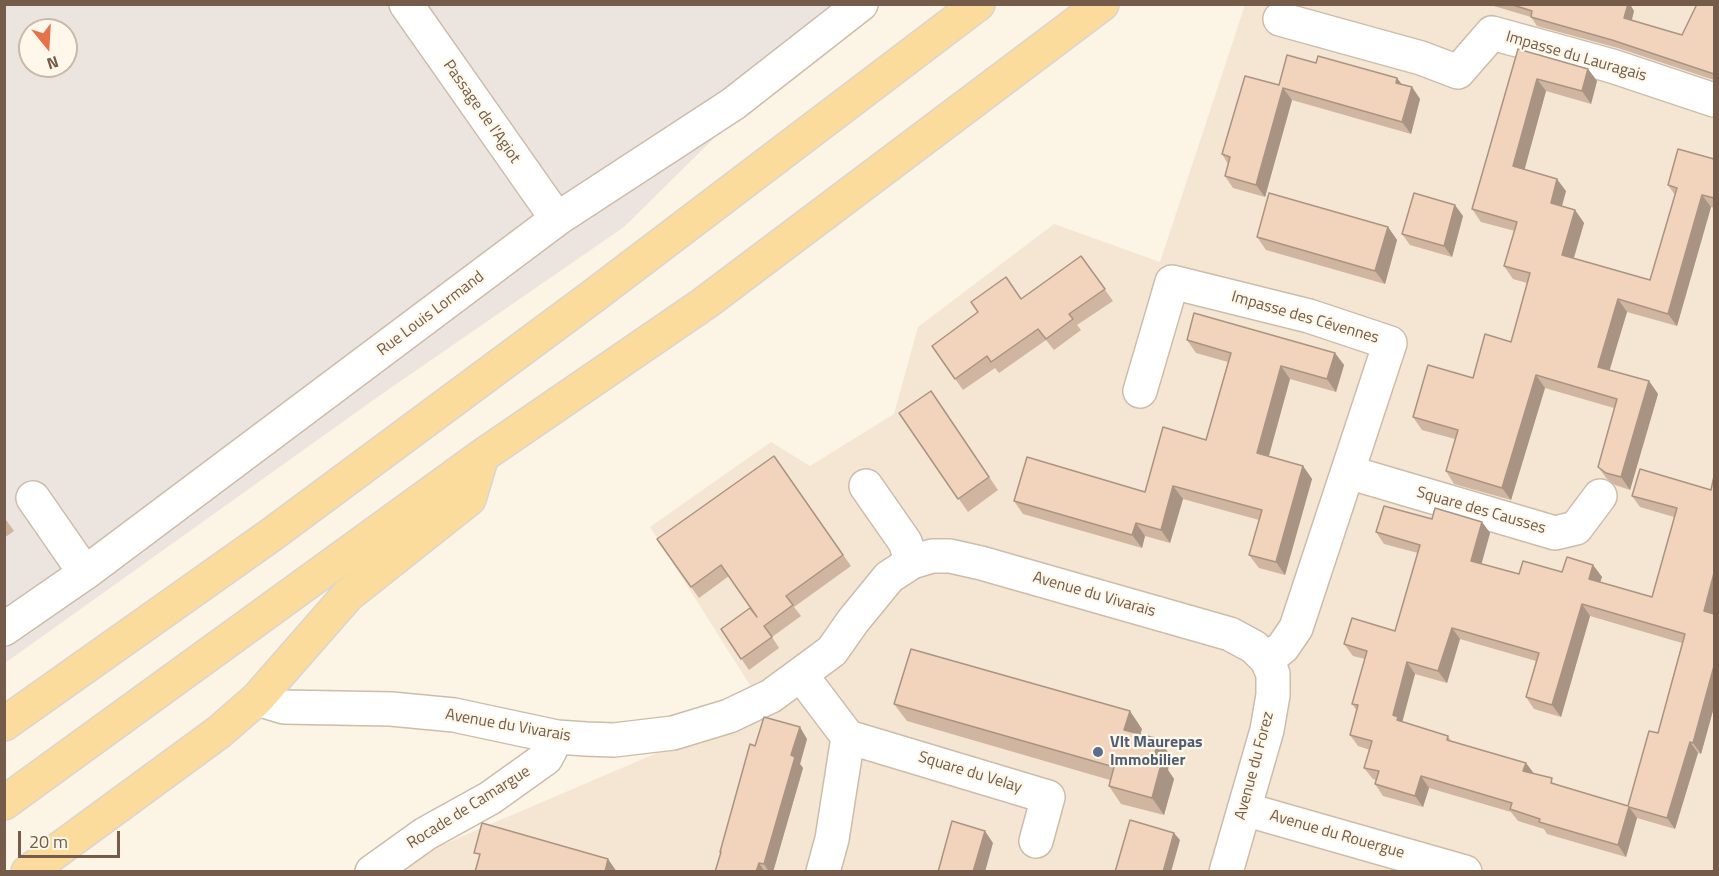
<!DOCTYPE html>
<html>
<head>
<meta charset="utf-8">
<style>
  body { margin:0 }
  #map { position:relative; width:1719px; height:876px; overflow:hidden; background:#fcf4e4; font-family:"Titillium Web",sans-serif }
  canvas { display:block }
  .frame { position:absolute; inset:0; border:6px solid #755b49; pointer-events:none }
  .north { position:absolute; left:18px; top:18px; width:60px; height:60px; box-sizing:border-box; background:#fff8ea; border:2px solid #c8b9aa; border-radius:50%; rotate:162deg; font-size:16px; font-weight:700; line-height:24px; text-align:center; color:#755b49 }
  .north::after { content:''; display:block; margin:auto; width:21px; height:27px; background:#e77248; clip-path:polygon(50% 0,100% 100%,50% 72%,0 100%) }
  .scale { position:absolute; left:18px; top:831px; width:102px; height:27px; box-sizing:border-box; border:3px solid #755b49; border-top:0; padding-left:8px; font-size:18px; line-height:21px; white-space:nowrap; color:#755b49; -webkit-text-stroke:4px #fff8ea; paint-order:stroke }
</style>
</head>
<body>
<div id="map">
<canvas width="1719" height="876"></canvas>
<div class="frame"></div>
<div class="north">N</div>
<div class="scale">20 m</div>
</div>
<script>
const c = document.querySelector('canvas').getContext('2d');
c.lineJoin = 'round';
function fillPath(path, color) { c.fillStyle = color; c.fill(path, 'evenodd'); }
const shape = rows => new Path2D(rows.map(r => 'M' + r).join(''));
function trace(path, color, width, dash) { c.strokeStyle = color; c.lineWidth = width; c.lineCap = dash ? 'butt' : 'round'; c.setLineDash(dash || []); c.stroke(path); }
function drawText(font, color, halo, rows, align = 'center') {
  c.font = font + ' "Titillium Web",sans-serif'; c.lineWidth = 4.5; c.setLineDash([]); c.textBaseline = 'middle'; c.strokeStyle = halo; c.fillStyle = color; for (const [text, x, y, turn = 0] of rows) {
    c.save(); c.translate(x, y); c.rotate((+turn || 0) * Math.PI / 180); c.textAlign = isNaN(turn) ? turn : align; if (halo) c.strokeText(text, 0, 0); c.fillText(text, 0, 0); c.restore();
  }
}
const residential = shape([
  [1245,5,1714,5,1714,871,401,872,421,854,657,753,767,712,650,527,771,442,810,466,894,414,918,327,1054,224,1160,262]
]);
const industrial = shape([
  [5,5,849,5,624,227,379,396,5,663],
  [30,30,66,30,66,66,30,66]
]);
const minor = shape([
  [406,4,557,219],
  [1280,19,1421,58,1458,72,1492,33,1612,66,1714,100],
  [1140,391,1172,282,1309,316,1390,343,1296,628,1283,647,1267,660],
  [1348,472,1555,533,1576,528,1600,496],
  [866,486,905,542,912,562],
  [33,498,85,573],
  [4,629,85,573,557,219,733,104,861,4],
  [801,675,848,737,832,839,823,872],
  [257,699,284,707,391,709,454,715,557,737,586,739,614,740,673,733,729,716,771,696,832,651,853,621,889,577,912,562,932,556,950,556,981,563,1230,634,1254,647,1267,660,1273,674,1273,695,1267,730,1226,872],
  [848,737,1048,797,1036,841],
  [1244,809,1465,872],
  [372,872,425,834,490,798,546,758,557,737]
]);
const major = shape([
  [4,724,271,535,592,297,978,4],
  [4,803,482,456,705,303,1102,4],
  [28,872,219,732,257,699,348,595,469,499,482,456]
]);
const wall = shape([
  [1487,4,1628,4,1634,11,1632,20,1682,35,1714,4,1714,80,1618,48,1537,26,1531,17],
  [1518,49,1588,69,1597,81,1591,104,1546,91,1524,169,1566,191,1562,206,1575,210,1584,223,1574,258,1650,280,1675,195,1668,185,1714,159,1714,208,1711,207,1677,326,1627,312,1609,370,1649,381,1658,394,1630,490,1615,485,1607,479,1598,467,1614,408,1545,388,1511,500,1454,484,1446,471,1455,439,1422,430,1413,417,1473,378,1511,342,1527,283,1513,279,1504,266,1515,231,1481,222,1472,209],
  [1316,63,1397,78,1402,85,1412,87,1420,99,1411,134,1292,100,1265,197,1233,188,1225,176,1228,164,1222,154,1279,85],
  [1463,216,1452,257,1410,245,1402,234],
  [1388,227,1397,240,1385,284,1266,250,1257,237],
  [1081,256,1113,301,1077,325,1081,330,1054,350,1046,340,999,373,995,368,963,390,932,346,1021,299],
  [1187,340,1335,353,1344,365,1336,392,1290,379,1269,456,1303,466,1312,479,1285,575,1259,568,1249,555,1259,520,1183,499,1170,543,1145,536,1142,548,1023,514,1014,501,1145,492,1206,440,1228,362,1196,353],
  [931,391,998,490,968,512,899,413],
  [774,456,851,566,794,607,801,616,772,637,779,648,749,670,721,629,757,617,729,576,699,598,657,539],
  [1714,476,1714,707,1701,754,1698,753,1675,829,1637,818,1626,857,1547,834,1544,829,1518,821,1511,812,1429,788,1423,807,1383,796,1375,784,1376,780,1373,779,1364,768,1370,750,1358,746,1350,735,1357,711,1352,704,1365,659,1353,656,1344,644,1395,631,1418,553,1384,544,1376,532,1432,519,1482,522,1490,533,1481,564,1519,574,1562,572,1593,565,1602,577,1600,582,1652,597,1674,517,1640,507,1632,496,1711,490],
  [1590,616,1682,643,1658,733,1628,806,1556,784,1534,774,1526,763,1451,741,1448,736,1402,722,1415,674,1447,683,1460,639,1536,661,1526,697,1534,709,1561,717],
  [4,517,14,531,4,538],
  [894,704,1142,729,1140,734,1159,739,1171,757,1168,770,1174,779,1164,815,1121,804,1109,786,1110,780,907,721],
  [807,739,800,764,803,768,773,872,715,872,721,854,720,852,755,746]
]);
const shadedWall = shape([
  [1628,4,1630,4,1634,11,1630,26,1624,18],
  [1588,69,1597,81,1591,104,1582,91],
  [1397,78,1406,90,1396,83],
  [1537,79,1546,91,1522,179,1513,166],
  [1412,87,1420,99,1411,134,1402,122],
  [1283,88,1292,100,1265,197,1256,185],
  [1557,179,1566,191,1559,216,1551,203],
  [1702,195,1711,207,1677,326,1668,314],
  [1455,205,1463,216,1452,257,1444,246],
  [1575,210,1584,223,1571,267,1562,255],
  [1388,227,1397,240,1385,284,1375,271],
  [1618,299,1627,312,1607,379,1598,367],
  [1335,353,1344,365,1336,392,1327,379],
  [1281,366,1290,379,1266,466,1257,453],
  [1536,375,1545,388,1511,500,1502,488],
  [1649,381,1658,394,1630,490,1621,477],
  [1303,466,1312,479,1285,575,1276,562],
  [1173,486,1183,499,1170,543,1161,530],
  [1482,522,1490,533,1479,573,1471,561],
  [1136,523,1145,536,1142,548,1132,535],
  [1593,565,1602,577,1597,591,1589,579],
  [1714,573,1714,614,1712,623,1704,611],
  [1582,604,1590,616,1561,717,1552,705],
  [1452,628,1460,639,1447,683,1438,671],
  [1407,662,1415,674,1402,723,1405,732,1393,715],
  [1714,666,1714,707,1701,754,1693,743],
  [1130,711,1142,729,1136,747,1124,730],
  [800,727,807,739,800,764,803,768,773,872,769,872,764,864,791,755],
  [1159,739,1171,757,1168,770,1174,779,1164,815,1152,798,1153,760],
  [1690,742,1698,753,1675,829,1667,818],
  [1526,763,1535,775,1523,771],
  [1421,776,1429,788,1423,807,1415,796],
  [1629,807,1637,818,1626,857,1618,845],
  [985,831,993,843,985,872,973,872],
  [1174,833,1180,840,1171,872,1163,872],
  [608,859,617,872,605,872],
  [759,863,765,872,756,872]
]);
const building = shape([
  [1510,4,1628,4,1624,18,1682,35,1697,4,1714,4,1714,74,1612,40,1531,17,1532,11,1510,4],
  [1518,49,1588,69,1582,91,1537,79,1513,166,1557,179,1551,203,1575,210,1562,255,1650,280,1677,188,1668,185,1678,149,1714,159,1714,198,1702,195,1668,314,1618,299,1598,367,1649,381,1621,477,1606,473,1598,467,1617,399,1536,375,1502,488,1446,471,1458,430,1413,417,1428,365,1473,378,1485,334,1511,342,1530,273,1504,266,1517,222,1472,209,1518,49],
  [1287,55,1316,63,1318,56,1397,78,1396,83,1412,87,1402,122,1283,88,1256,185,1225,176,1230,157,1222,154,1245,76,1279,85,1287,55],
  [1269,193,1388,227,1375,271,1257,237,1269,193],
  [1414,193,1455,205,1444,246,1402,234,1414,193],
  [1081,256,1105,289,1069,314,1073,319,1046,339,1038,329,991,362,987,356,955,379,932,346,978,312,971,302,1006,277,1021,299,1081,256],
  [1194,313,1335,353,1327,379,1281,366,1257,453,1303,466,1276,562,1249,555,1262,510,1173,486,1161,530,1136,523,1132,535,1014,501,1027,457,1145,492,1163,427,1206,440,1231,353,1187,340,1194,313],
  [931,391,989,477,958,499,899,413,931,391],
  [774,456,843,555,786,596,793,605,764,626,772,637,741,659,721,629,750,608,757,617,721,565,691,587,657,539,774,456],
  [1640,469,1711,490,1714,476,1714,573,1704,611,1714,614,1714,666,1693,743,1690,742,1667,818,1629,807,1618,845,1539,822,1540,819,1510,809,1512,803,1421,776,1415,796,1375,784,1379,771,1364,768,1372,741,1350,735,1358,705,1352,704,1367,651,1344,644,1352,618,1395,631,1420,545,1376,532,1384,506,1432,519,1435,508,1482,522,1471,561,1519,574,1523,561,1562,572,1567,557,1593,565,1589,579,1652,597,1677,508,1632,496,1640,469],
  [1582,604,1685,634,1658,733,1649,731,1628,806,1551,783,1552,778,1523,771,1526,763,1447,740,1448,736,1397,720,1398,717,1393,715,1407,662,1438,671,1452,628,1539,653,1526,697,1552,705,1582,604],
  [911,649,1130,711,1124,730,1159,739,1153,760,1162,761,1152,798,1109,786,1114,767,894,704,911,649],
  [764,717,800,727,791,755,795,757,764,864,759,863,756,872,715,872,721,852,720,852,750,744,755,746,764,717],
  [1130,820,1174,833,1163,872,1115,872,1130,820],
  [952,821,985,831,973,872,938,872,952,821],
  [482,823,608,859,605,872,475,872,480,854,474,853,482,823]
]);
const markers = [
  [1098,752,6,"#5c6f8a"]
];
const streetNames = [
  ["Impasse du Lauragais",1576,57,16],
  ["Passage de l'Agiot",481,112,55],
  ["Rue Louis Lormand",431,314,-37],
  ["Impasse des Cévennes",1305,318,16],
  ["Square des Causses",1481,511,16],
  ["Avenue du Vivarais",1094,595,16],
  ["Avenue du Vivarais",508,726,10],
  ["Avenue du Forez",1255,766,-75],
  ["Square du Velay",970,773,17],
  ["Rocade de Camargue",469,808,-32],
  ["Avenue du Rouergue",1337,835,16]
];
const serviceNames = [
  ["Vlt Maurepas",1110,743],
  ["Immobilier",1110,761]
];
fillPath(residential, '#f4e6d2');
fillPath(industrial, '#ece5df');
trace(minor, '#cebcab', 36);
trace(major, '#dbd4d0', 36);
trace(minor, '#fff', 33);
trace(major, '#fbdc9c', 33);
fillPath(wall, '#d0b5a1');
fillPath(shadedWall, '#a99483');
fillPath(building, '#f2d3bb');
trace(building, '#a99483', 1.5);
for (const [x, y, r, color] of markers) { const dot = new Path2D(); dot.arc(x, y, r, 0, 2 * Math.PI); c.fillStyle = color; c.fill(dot); trace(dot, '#fff8ea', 2); }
drawText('16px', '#755b49', '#fff8ea', streetNames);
drawText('bold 16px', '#4e5e75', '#fff8ea', serviceNames, 'left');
</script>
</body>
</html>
